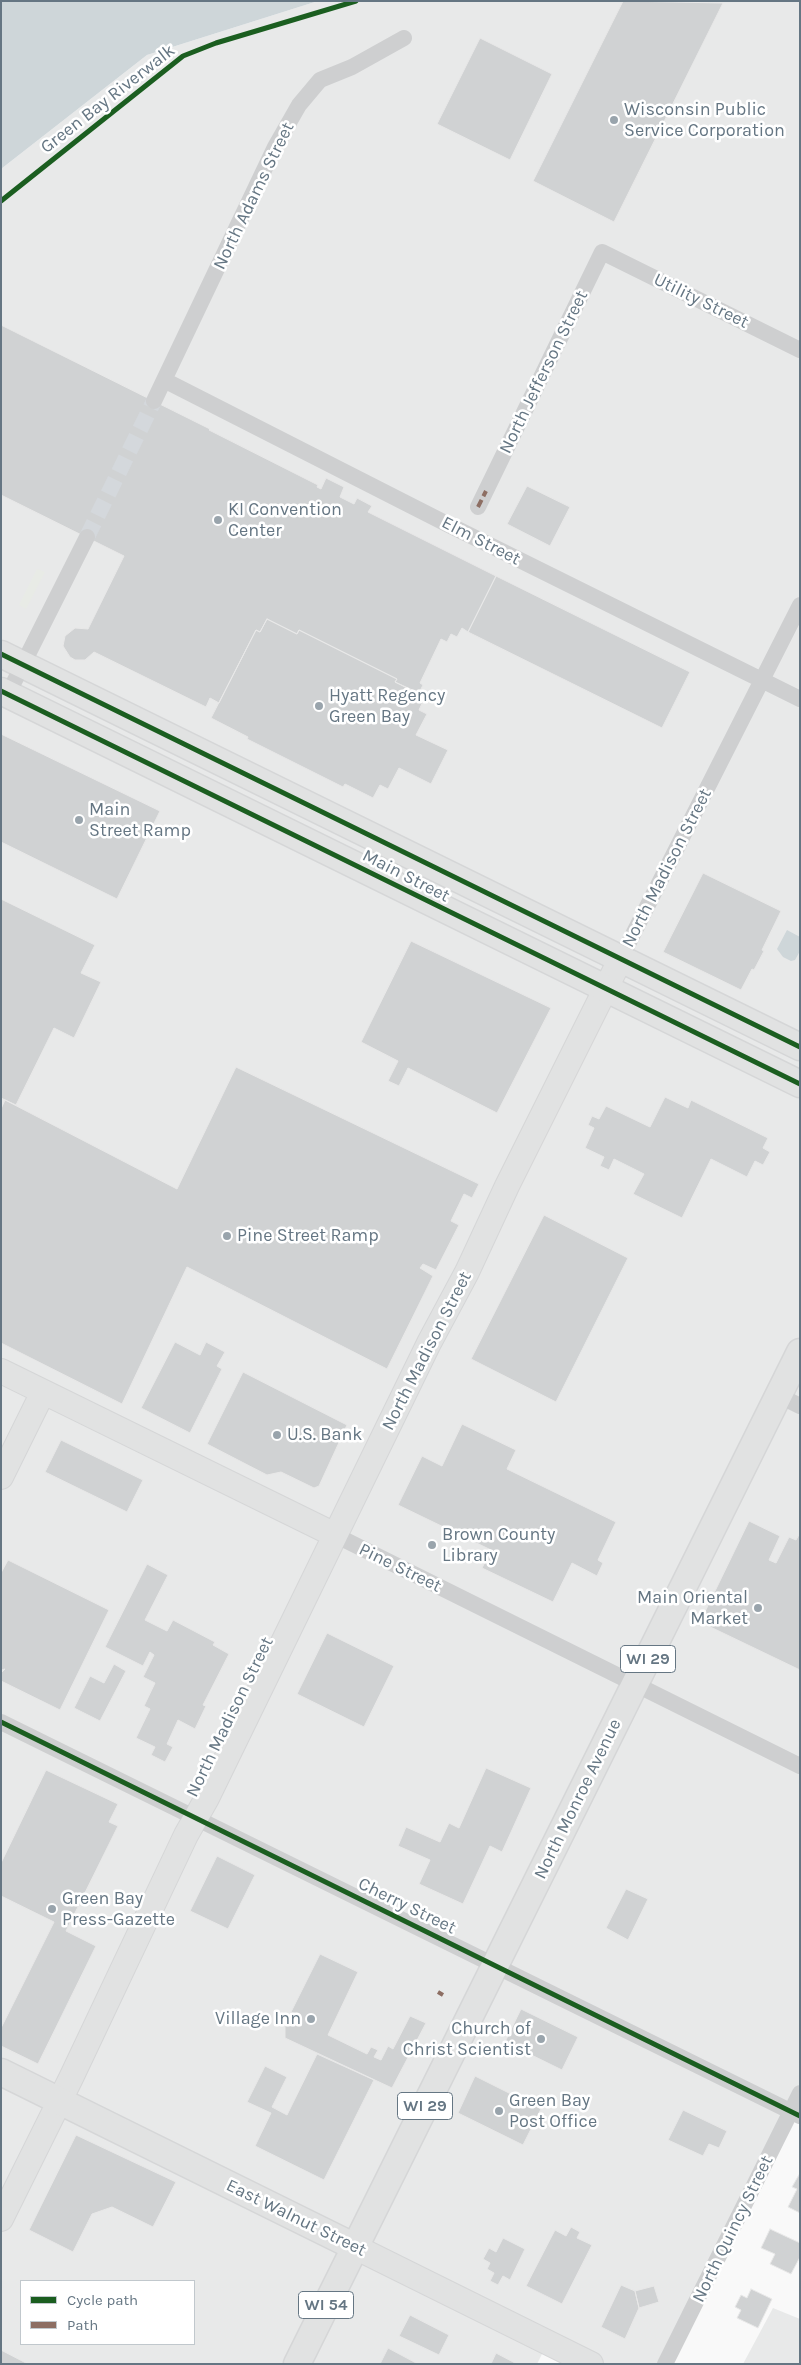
<!DOCTYPE html>
<html>
<head>
<meta charset="utf-8">
<style>
  body { margin:0 }
  #map { position:relative; width:801px; height:2365px; overflow:hidden; background:#f9f9f9; font-family:Karla,sans-serif }
  canvas { display:block }
  .frame { position:absolute; inset:0; border:2px solid #657683; pointer-events:none }
  .legend { position:absolute; left:20px; top:2280px; width:175px; height:65px; box-sizing:border-box; background:#fff; border:1px solid #c1c8cd; margin:0; padding:6px 9px; list-style:none; font-size:15px; color:#657683 }
  .legend li { display:flex; align-items:center; gap:10px; height:25px }
  .legend b { width:25px; border:1px solid #c1c8cd }
</style>
</head>
<body>
<div id="map">
<canvas width="801" height="2365"></canvas>
<div class="frame"></div>
<ul class="legend">
<li><b style="height:6px;background:#1b5e20"></b>Cycle path</li>
<li><b style="height:6px;background:#8d6e63"></b>Path</li>
</ul>
</div>
<script>
const c = document.querySelector('canvas').getContext('2d');
c.lineJoin = 'round';
function fillPath(path, color) { c.fillStyle = color; c.fill(path, 'evenodd'); }
const shape = rows => new Path2D(rows.map(r => 'M' + r).join(''));
function trace(path, color, width, dash) { c.strokeStyle = color; c.lineWidth = width; c.lineCap = dash ? 'butt' : 'round'; c.setLineDash(dash || []); c.stroke(path); }
function drawText(font, color, halo, rows, align = 'center') {
  c.font = font + ' Karla,sans-serif'; c.lineWidth = 5; c.setLineDash([]); c.textBaseline = 'middle'; c.strokeStyle = halo; c.fillStyle = color; for (const [text, x, y, turn = 0] of rows) {
    c.save(); c.translate(x, y); c.rotate((+turn || 0) * Math.PI / 180); c.textAlign = isNaN(turn) ? turn : align; if (halo) c.strokeText(text, 0, 0); c.fillText(text, 0, 0); c.restore();
  }
}
const built = shape([
  [318,1,800,1,800,2116,791,2112,665,2364,591,2364,548,2342,537,2364,1,2364,1,169,147,55],
  [21,2281,194,2281,194,2344,21,2344],
  [773,2308,800,2319,800,2364,743,2364]
]);
const green = shape([
  [37,569,45,572,26,609,19,605]
]);
const water = shape([
  [1,1,318,1,147,55,1,169],
  [787,930,800,937,800,951,795,960,791,961,783,957,777,949]
]);
const building = shape([
  [623,1,723,3,614,222,533,181,623,1],
  [480,38,552,74,510,160,437,124,480,38],
  [1,325,210,429,209,430,318,485,317,487,321,489,326,478,344,487,340,497,354,504,357,498,372,506,368,512,496,576,468,632,462,628,457,637,451,634,447,642,441,639,420,683,423,685,419,693,395,682,397,679,299,630,297,634,267,619,260,632,256,630,219,703,210,698,206,707,94,652,85,660,75,660,70,657,63,646,65,636,75,628,88,629,124,556,1,495,1,325],
  [527,486,570,507,550,546,507,524,527,486],
  [496,576,690,672,662,728,468,632,496,576],
  [267,619,297,634,299,630,397,679,395,682,425,697,419,710,427,714,416,735,448,750,431,784,399,768,388,789,380,785,373,798,345,784,343,787,247,739,248,737,211,718,256,630,260,632,267,619],
  [1,734,160,811,117,899,1,842,1,734],
  [703,873,781,911,762,950,764,951,754,970,752,969,741,990,663,952,703,873],
  [1,899,95,945,81,973,101,982,74,1038,54,1028,16,1105,1,1098,1,899],
  [411,941,551,1008,497,1113,408,1068,399,1086,388,1081,398,1061,361,1042,411,941],
  [236,1067,479,1184,472,1198,464,1194,451,1221,459,1225,436,1270,423,1264,420,1268,433,1276,387,1369,187,1267,122,1404,1,1343,1,1109,5,1100,177,1189,236,1067],
  [665,1097,688,1108,691,1100,768,1138,763,1148,770,1152,763,1165,755,1161,747,1177,711,1159,682,1218,633,1194,644,1174,614,1159,609,1170,600,1166,604,1157,585,1148,594,1128,588,1125,592,1116,599,1119,606,1106,650,1127,665,1097],
  [544,1215,628,1258,556,1402,471,1359,544,1215],
  [175,1342,200,1355,206,1342,225,1352,217,1366,222,1369,190,1433,141,1408,175,1342],
  [243,1372,347,1425,319,1486,314,1488,281,1472,267,1475,207,1444,243,1372],
  [462,1424,516,1450,507,1469,616,1522,598,1560,603,1563,597,1576,572,1563,553,1602,482,1568,491,1550,398,1505,422,1456,442,1466,462,1424],
  [61,1440,143,1480,127,1512,45,1472,61,1440],
  [749,1521,780,1536,769,1560,776,1563,789,1537,796,1540,800,1533,800,1670,700,1622,749,1521],
  [8,1560,109,1610,60,1710,1,1681,1,1673,5,1669,1,1670,1,1573,8,1560],
  [147,1564,168,1575,145,1620,167,1631,173,1620,215,1642,213,1645,229,1654,203,1705,206,1706,195,1729,178,1720,167,1744,173,1747,165,1762,151,1755,155,1747,136,1738,150,1709,144,1706,155,1683,143,1677,154,1655,150,1652,143,1666,105,1647,147,1564],
  [327,1633,394,1666,364,1727,297,1694,327,1633],
  [114,1664,126,1671,100,1721,74,1708,90,1676,104,1683,114,1664],
  [486,1768,531,1788,502,1852,490,1846,463,1904,419,1884,430,1860,398,1846,406,1827,440,1842,449,1823,459,1828,486,1768],
  [46,1770,118,1804,109,1822,118,1826,66,1931,96,1946,38,2064,1,2046,1,2028,54,1922,1,1896,1,1863,46,1770],
  [217,1856,255,1875,228,1929,190,1911,217,1856],
  [626,1889,648,1899,628,1940,606,1928,626,1889],
  [320,1954,358,1972,328,2035,367,2054,371,2047,378,2050,374,2057,381,2060,388,2046,393,2049,410,2016,426,2023,392,2088,285,2038,285,2024,320,1954],
  [521,2009,578,2037,562,2070,505,2042,521,2009],
  [317,2054,374,2080,324,2180,255,2146,271,2113,247,2102,265,2066,287,2077,272,2107,287,2115,317,2054],
  [475,2076,541,2109,523,2145,458,2113,475,2076],
  [683,2110,727,2131,719,2148,709,2144,703,2156,668,2140,683,2110],
  [76,2135,176,2182,153,2227,112,2207,92,2214,73,2252,29,2230,76,2135],
  [800,2173,800,2213,788,2207,797,2189,792,2187,800,2173],
  [571,2227,580,2232,577,2238,592,2245,562,2304,526,2286,555,2230,566,2236,571,2227],
  [770,2229,800,2243,800,2257,791,2274,770,2264,775,2254,761,2248,770,2229],
  [503,2238,525,2249,510,2280,503,2276,498,2285,490,2281,494,2273,487,2269,490,2263,483,2259,489,2248,496,2252,503,2238],
  [621,2285,635,2291,639,2308,625,2339,601,2327,621,2285],
  [654,2286,659,2302,639,2308,635,2291,654,2286],
  [751,2289,772,2299,758,2328,737,2318,741,2310,735,2307,741,2295,747,2298,751,2289],
  [410,2315,449,2335,439,2355,399,2336,410,2315],
  [388,2348,418,2364,380,2364,388,2348],
  [1,2350,28,2364,1,2364,1,2350],
  [496,2353,517,2364,491,2364,496,2353]
]);
const streetTunnel = shape([
  [87,537,154,401]
]);
const street = shape([
  [164,380,443,522,800,699],
  [154,401,275,147,299,105,320,80,352,67,404,38],
  [478,507,602,252,800,350],
  [8,694,87,537],
  [620,960,800,605],
  [778,1395,800,1406],
  [335,1535,800,1766],
  [1,1722,800,2116],
  [665,2364,800,2093]
]);
const secondary = shape([
  [1,1371,335,1535],
  [1,1477,43,1392],
  [1,2219,71,2078,186,1835,207,1798,429,1343,467,1272,507,1186,620,960],
  [355,2247,591,2364]
]);
const primary = shape([
  [1,654,800,1047],
  [1,691,800,1084],
  [1,2072,355,2247],
  [297,2364,800,1352]
]);
const quiet = shape([
  [478,507,486,491],
  [438,1992,443,1995]
]);
const cycleway = shape([
  [1,201,183,56,216,43,356,1],
  [1,654,800,1047],
  [1,691,800,1084],
  [1,1722,800,2116]
]);
const markers = [
  [614,120,5,"#99a4ac"],
  [218,520,5,"#99a4ac"],
  [319,706,5,"#99a4ac"],
  [79,820,5,"#99a4ac"],
  [227,1236,5,"#99a4ac"],
  [277,1435,5,"#99a4ac"],
  [432,1545,5,"#99a4ac"],
  [758,1608,5,"#99a4ac"],
  [52,1909,5,"#99a4ac"],
  [311,2019,5,"#99a4ac"],
  [541,2039,5,"#99a4ac"],
  [499,2111,5,"#99a4ac"]
];
const shields = [
  [648,1659,55],
  [425,2106,55],
  [326,2305,55]
];
const shieldNames = [
  ["WI 29",648,1659],
  ["WI 29",425,2106],
  ["WI 54",326,2305]
];
const streetNames = [
  ["Green Bay Riverwalk",108,99,-38],
  ["North Adams Street",254,196,-64],
  ["Utility Street",701,301,26],
  ["North Jefferson Street",544,372,-64],
  ["Elm Street",481,541,27],
  ["North Madison Street",667,868,-63],
  ["Main Street",406,876,27],
  ["North Madison Street",427,1351,-63],
  ["Pine Street",400,1568,26],
  ["North Madison Street",230,1717,-64],
  ["North Monroe Avenue",578,1799,-64],
  ["Cherry Street",407,1906,26],
  ["East Walnut Street",296,2218,26],
  ["North Quincy Street",733,2229,-64]
];
const poiNames = [
  ["Wisconsin Public",624,110],
  ["Service Corporation",624,131],
  ["KI Convention",228,510],
  ["Center",228,531],
  ["Hyatt Regency",329,696],
  ["Green Bay",329,717],
  ["Main",89,810],
  ["Street Ramp",89,831],
  ["Pine Street Ramp",237,1236],
  ["U.S. Bank",287,1435],
  ["Brown County",442,1535],
  ["Library",442,1556],
  ["Main Oriental",748,1598,"right"],
  ["Market",748,1619,"right"],
  ["Green Bay",62,1899],
  ["Press-Gazette",62,1920],
  ["Village Inn",301,2019,"right"],
  ["Church of",531,2029,"right"],
  ["Christ Scientist",531,2050,"right"],
  ["Green Bay",509,2101],
  ["Post Office",509,2122]
];
fillPath(built, '#e8e9e9');
fillPath(green, '#e8ebe6');
fillPath(water, '#ced6d9');
fillPath(building, '#d0d2d3');
trace(building, '#e8e8e8', 1);
trace(streetTunnel, '#d4d8dc', 16, [16, 8]);
trace(secondary, '#d5d6d7', 26);
trace(primary, '#d5d6d7', 29);
trace(street, '#cecfd0', 16);
trace(secondary, '#e1e2e2', 24);
trace(primary, '#e1e2e2', 26);
trace(quiet, '#8d6e63', 4, [8, 4]);
trace(cycleway, '#1b5e20', 5);
for (const [x, y, r, color] of markers) { const dot = new Path2D(); dot.arc(x, y, r, 0, 2 * Math.PI); c.fillStyle = color; c.fill(dot); trace(dot, '#fff', 2); }
for (const [x, y, w] of shields) { const box = new Path2D(); box.roundRect(x - w / 2, y - 13.5, w, 27, 4); c.fillStyle = '#fff'; c.fill(box); trace(box, '#657683', 1); }
drawText('bold 16px', '#657683', null, shieldNames);
drawText('18px', '#657683', '#fff', streetNames);
drawText('18px', '#657683', '#fff', poiNames, 'left');
</script>
</body>
</html>
